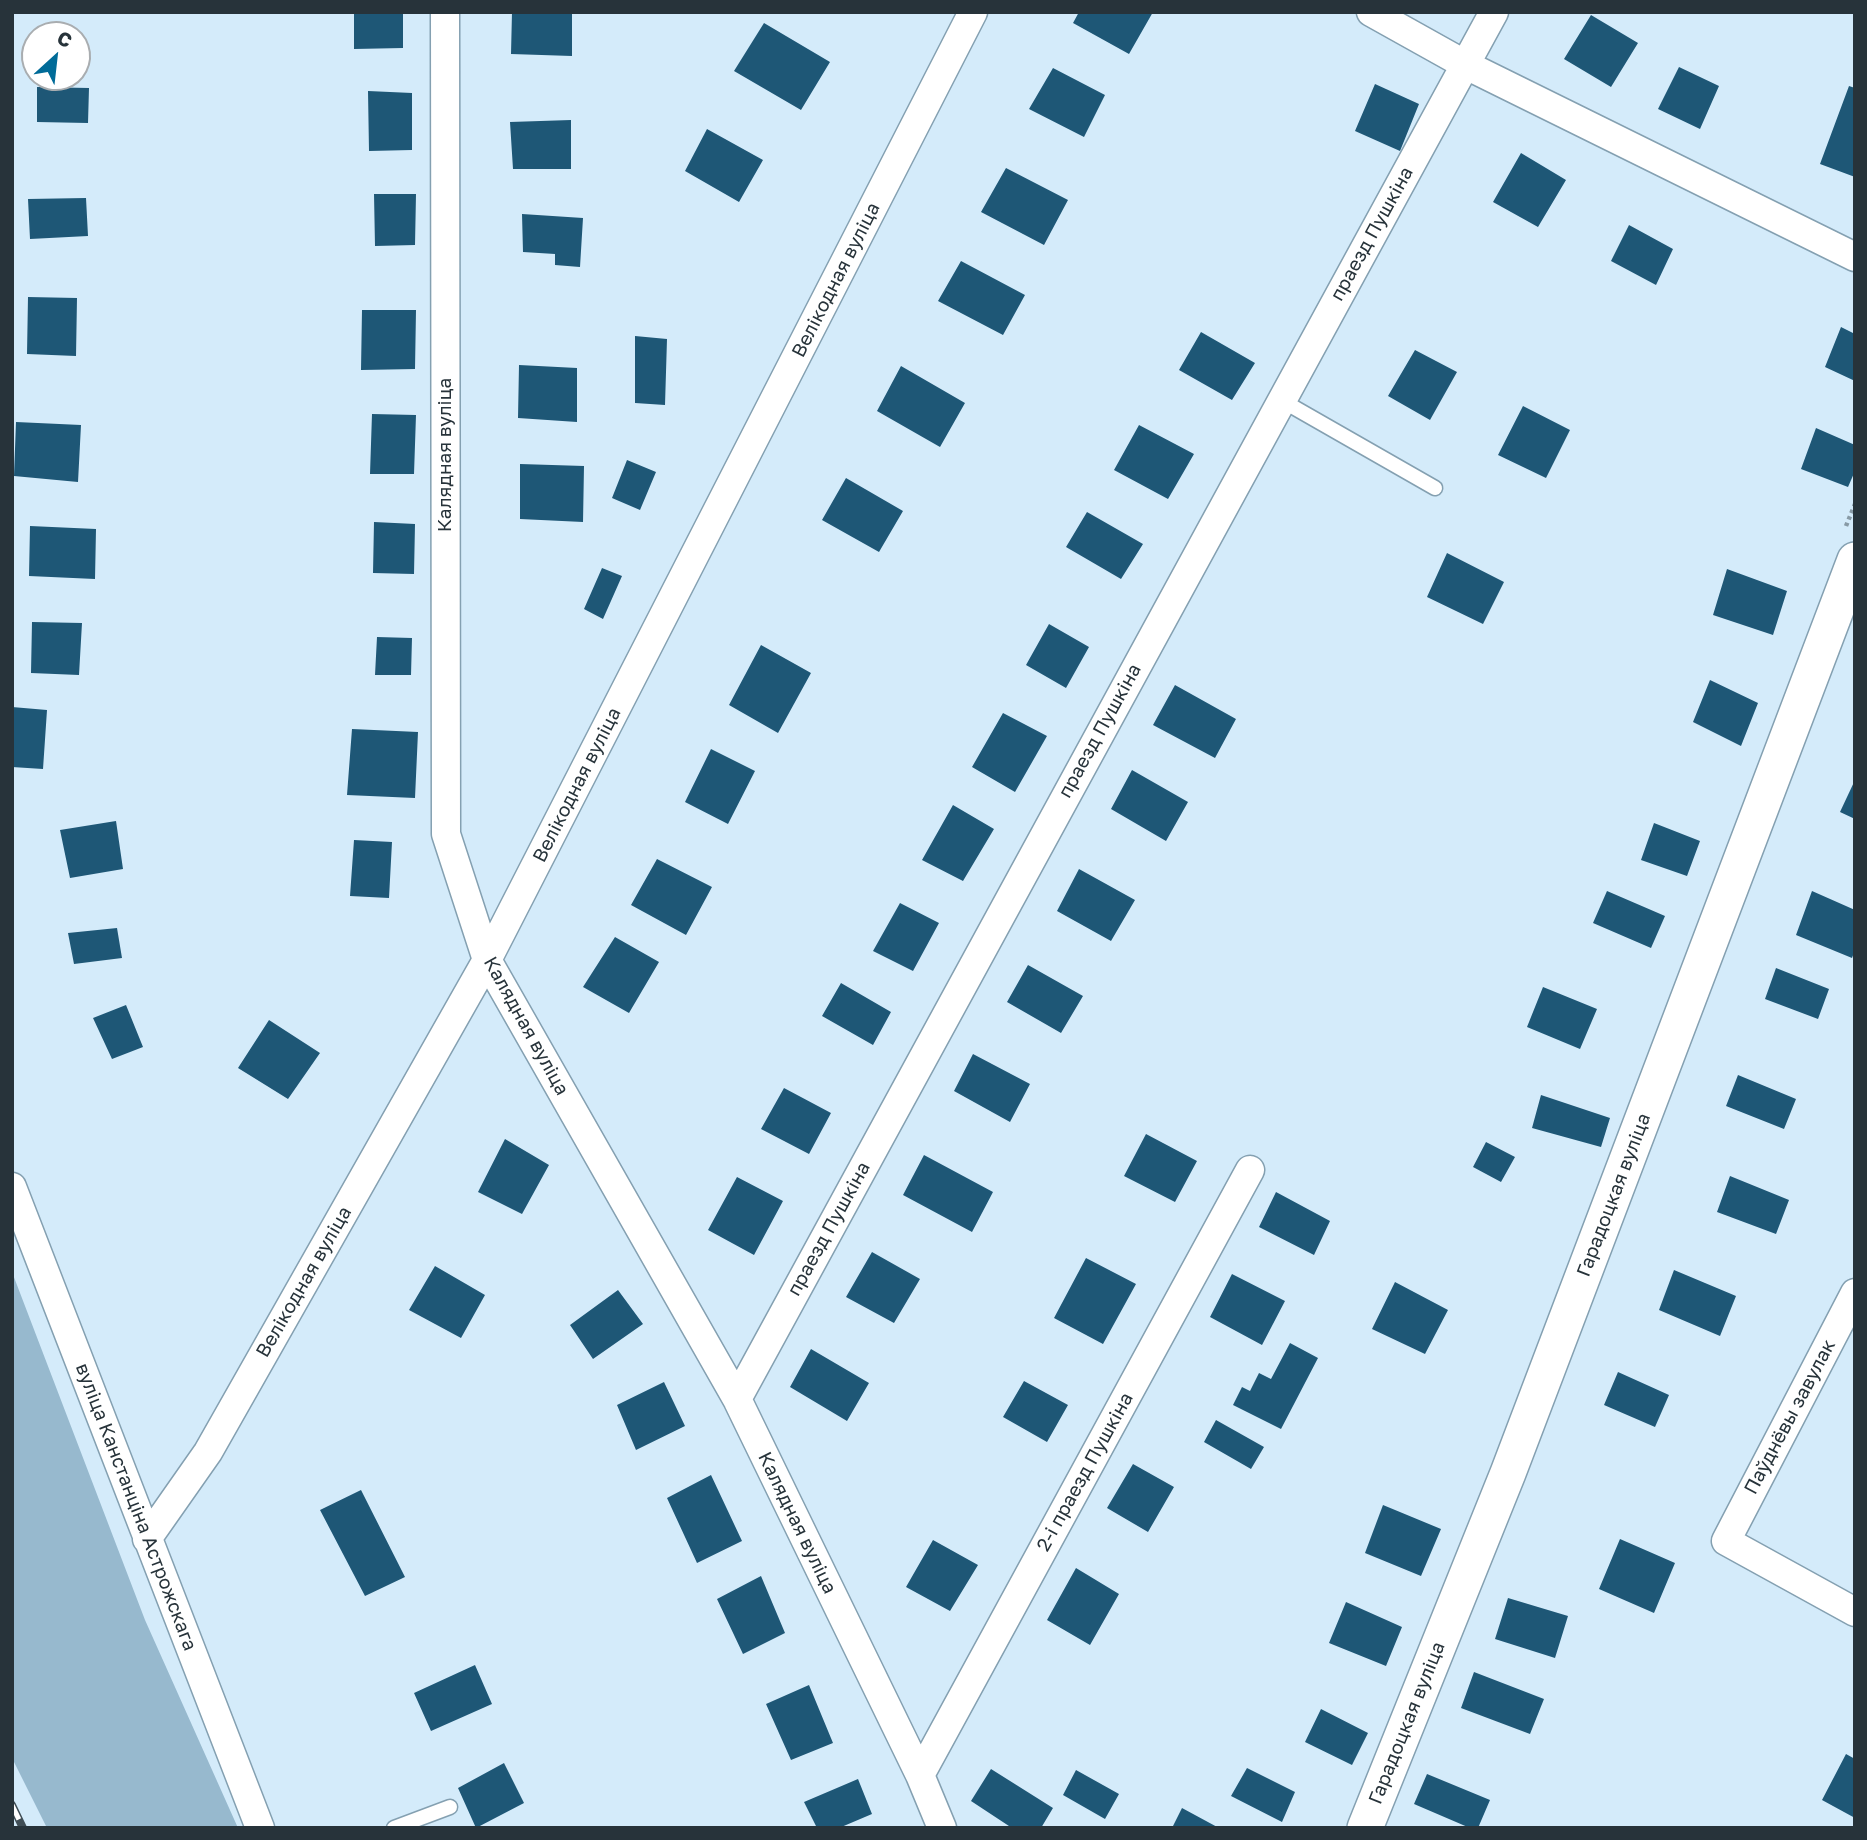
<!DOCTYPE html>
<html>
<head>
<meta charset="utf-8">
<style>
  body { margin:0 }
  #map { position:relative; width:1867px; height:1840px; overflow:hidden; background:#d4ebfa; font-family:"Golos Text",sans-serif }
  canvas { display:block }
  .frame { position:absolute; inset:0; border:14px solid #27333a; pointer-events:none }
  .north { position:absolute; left:21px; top:21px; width:70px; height:70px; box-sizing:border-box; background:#fff; border:2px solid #a9adb0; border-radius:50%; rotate:27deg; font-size:19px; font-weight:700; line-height:28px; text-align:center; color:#27333a }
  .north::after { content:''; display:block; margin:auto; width:24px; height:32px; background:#006b98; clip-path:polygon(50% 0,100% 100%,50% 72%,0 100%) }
</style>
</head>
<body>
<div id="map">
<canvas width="1867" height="1840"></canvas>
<div class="frame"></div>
<div class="north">С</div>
</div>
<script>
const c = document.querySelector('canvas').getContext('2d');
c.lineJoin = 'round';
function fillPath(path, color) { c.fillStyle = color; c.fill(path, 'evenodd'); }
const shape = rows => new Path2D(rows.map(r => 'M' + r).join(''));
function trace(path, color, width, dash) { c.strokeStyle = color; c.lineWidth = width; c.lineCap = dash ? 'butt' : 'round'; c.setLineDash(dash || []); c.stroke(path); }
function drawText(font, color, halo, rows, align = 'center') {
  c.font = font + ' "Golos Text",sans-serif'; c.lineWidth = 7; c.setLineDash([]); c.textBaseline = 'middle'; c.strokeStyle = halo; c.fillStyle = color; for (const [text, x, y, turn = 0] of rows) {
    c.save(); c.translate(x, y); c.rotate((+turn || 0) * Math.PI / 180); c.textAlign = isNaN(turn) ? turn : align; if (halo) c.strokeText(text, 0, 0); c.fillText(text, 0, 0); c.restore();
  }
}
const green = shape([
  [12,1272,145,1620,238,1828,47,1828,12,1758]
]);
const building = shape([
  [354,12,403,12,403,48,354,49],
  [512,12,572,12,572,56,511,54],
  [1079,12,1153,12,1129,54,1073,23],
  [1591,15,1638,43,1611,87,1564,59],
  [764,23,830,62,801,110,734,71],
  [1679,67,1719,86,1700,129,1658,109],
  [1053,68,1105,95,1084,137,1029,109],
  [1375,84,1419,104,1400,151,1355,131],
  [1849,86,1855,88,1855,177,1820,164],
  [37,87,89,88,88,123,37,122],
  [368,91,412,93,412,150,369,151],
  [571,120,571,169,513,169,510,122],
  [707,129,763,160,739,202,685,171],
  [1521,153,1566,180,1538,227,1493,202],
  [1006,168,1068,200,1044,245,981,212],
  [374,194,416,194,415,245,375,246],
  [86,198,88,236,30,239,28,199],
  [522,214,583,218,580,267,555,265,555,254,523,252],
  [1629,225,1673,249,1656,285,1611,261],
  [961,261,1025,295,1003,335,938,301],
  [28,297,77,298,76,356,27,354],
  [362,310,416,310,415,369,361,370],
  [1841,327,1855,334,1855,381,1825,367],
  [1201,332,1255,363,1232,400,1179,370],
  [635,336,667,339,665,405,635,403],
  [1415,350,1457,372,1430,420,1388,396],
  [519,365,577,368,577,422,518,418],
  [901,366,965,403,940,447,877,411],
  [1523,406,1570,430,1546,478,1498,455],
  [372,414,416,415,414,474,370,474],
  [16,422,81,425,78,482,14,476],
  [1139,425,1194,454,1168,499,1114,470],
  [1816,428,1855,445,1855,471,1848,487,1801,469],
  [627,460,656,472,640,510,612,498],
  [520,464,584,466,583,522,520,519],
  [846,478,903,511,879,552,822,520],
  [1087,512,1143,544,1121,579,1066,547],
  [374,522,415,524,414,574,373,573],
  [30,526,96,529,95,579,29,576],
  [1447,553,1504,582,1483,624,1427,597],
  [602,568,622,576,603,619,584,609],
  [1727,569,1787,591,1773,635,1713,615],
  [32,622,82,623,79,675,31,673],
  [1049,624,1089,647,1066,688,1026,665],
  [377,637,412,638,411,675,375,675],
  [761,645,811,673,778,733,729,705],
  [1710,680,1758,703,1741,746,1693,722],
  [1175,685,1236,719,1215,758,1153,725],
  [12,707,47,710,43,769,12,767],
  [1003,713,1047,736,1015,792,972,767],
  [352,729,418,732,415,798,347,795],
  [711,749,755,771,728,824,685,802],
  [1132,770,1188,802,1166,841,1111,809],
  [1855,780,1855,819,1840,812],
  [953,805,994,829,963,881,922,860],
  [116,821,123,869,70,878,60,830],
  [1654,823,1700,841,1687,876,1641,860],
  [354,840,392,842,389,898,350,896],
  [657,859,712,887,686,935,631,905],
  [1079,869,1135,900,1111,941,1057,911],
  [1607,891,1665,916,1651,948,1593,923],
  [1812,891,1855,910,1855,950,1852,958,1796,935],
  [900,903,939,923,913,971,873,951],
  [117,928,122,958,74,964,68,933],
  [615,937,659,962,629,1013,583,987],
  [1028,965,1083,996,1061,1033,1007,1002],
  [1776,968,1829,989,1818,1019,1765,999],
  [841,983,891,1012,873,1045,822,1016],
  [1543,987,1597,1009,1580,1049,1527,1027],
  [126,1005,143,1047,112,1059,93,1018],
  [269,1020,320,1053,288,1099,238,1068],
  [973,1054,1030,1084,1010,1122,954,1091],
  [1738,1075,1796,1099,1784,1129,1726,1106],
  [784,1088,831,1113,809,1154,761,1129],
  [1541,1095,1610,1118,1601,1147,1532,1128],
  [1146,1134,1197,1161,1175,1202,1124,1176],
  [505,1139,549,1165,522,1214,478,1192],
  [1486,1142,1515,1157,1501,1182,1473,1167],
  [924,1155,993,1192,972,1232,903,1195],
  [1730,1176,1789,1200,1776,1234,1717,1212],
  [737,1177,783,1201,754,1255,708,1230],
  [1276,1192,1330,1221,1314,1255,1259,1227],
  [872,1252,920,1279,894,1323,846,1297],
  [1086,1258,1136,1284,1103,1344,1054,1318],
  [435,1266,485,1295,461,1338,409,1310],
  [1674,1270,1736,1296,1720,1336,1659,1310],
  [1232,1274,1285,1301,1262,1345,1210,1317],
  [1395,1282,1448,1310,1425,1354,1372,1329],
  [618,1290,643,1324,593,1359,570,1325],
  [1290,1343,1318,1358,1281,1429,1233,1405,1242,1387,1250,1391,1259,1373,1271,1379],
  [811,1349,869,1383,847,1421,790,1387],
  [1618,1372,1669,1395,1655,1427,1604,1405],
  [1024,1381,1068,1405,1047,1442,1003,1417],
  [664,1382,685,1426,636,1450,617,1405],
  [1216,1420,1264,1447,1251,1469,1204,1442],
  [1133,1464,1174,1487,1148,1532,1107,1508],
  [711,1475,742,1541,697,1563,667,1498],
  [361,1490,405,1577,365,1596,320,1510],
  [1383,1505,1441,1529,1421,1576,1365,1553],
  [1620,1539,1675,1563,1654,1613,1599,1589],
  [933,1540,978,1565,950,1611,906,1587],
  [1076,1568,1119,1594,1090,1645,1047,1620],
  [761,1576,785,1633,743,1654,717,1599],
  [1508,1598,1568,1616,1555,1658,1495,1639],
  [1346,1602,1402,1627,1386,1666,1329,1643],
  [475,1665,492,1704,431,1731,414,1693],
  [1474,1672,1544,1699,1530,1734,1461,1708],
  [809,1685,833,1743,791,1760,766,1704],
  [1321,1709,1368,1733,1352,1765,1305,1742],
  [1846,1754,1855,1759,1855,1818,1822,1800],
  [504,1763,524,1803,476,1828,458,1788],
  [1247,1768,1295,1792,1282,1822,1231,1796],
  [991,1769,1053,1808,1041,1828,1012,1828,971,1801],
  [1076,1770,1119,1794,1105,1819,1063,1795],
  [1427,1774,1490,1800,1478,1828,1470,1828,1414,1804],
  [858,1779,872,1814,839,1828,817,1828,804,1802],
  [1182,1808,1219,1828,1172,1828]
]);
const path = shape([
  [1846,526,1855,504]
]);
const service = shape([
  [1281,400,1435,488],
  [394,1828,450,1807]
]);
const minor = shape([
  [445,12,446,834,487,960,737,1399,920,1775,942,1828],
  [1371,12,1466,65,1855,257],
  [12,1187,260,1828],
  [1855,1293,1726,1541,1855,1612],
  [737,1399,1494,12],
  [147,1539,208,1452,487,960,973,12],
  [920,1775,1250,1170]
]);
const tertiary = shape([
  [1365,1828,1508,1473,1855,560]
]);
const rail = shape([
  [12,1805,23,1828]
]);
const streetNames = [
  ["праезд Пушкіна",1372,234,-61],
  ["Велікодная вуліца",836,280,-63],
  ["Калядная вуліца",445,455,-90],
  ["праезд Пушкіна",1100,731,-61],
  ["Велікодная вуліца",577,785,-63],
  ["Калядная вуліца",526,1026,61],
  ["Гарадоцкая вуліца",1614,1195,-69],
  ["праезд Пушкіна",829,1229,-61],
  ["Велікодная вуліца",304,1282,-60],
  ["Паўднёвы завулак",1790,1417,-62],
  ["2-і праезд Пушкіна",1085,1472,-61],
  ["вуліца Канстанціна Астрожскага",136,1507,69],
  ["Калядная вуліца",797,1523,64],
  ["Гарадоцкая вуліца",1407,1723,-68]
];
fillPath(green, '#97b9ce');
fillPath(building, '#1e5776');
trace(service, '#84a0b1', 17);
trace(minor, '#84a0b1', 31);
trace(tertiary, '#84a0b1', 38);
trace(path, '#889aa5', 4.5, [3.5, 3.5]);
trace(service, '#fff', 14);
trace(minor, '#fff', 28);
trace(tertiary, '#fff', 35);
trace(rail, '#3f4d55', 8);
trace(rail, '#fff', 5, [16]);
drawText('19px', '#27333a', '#fff', streetNames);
</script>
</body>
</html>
